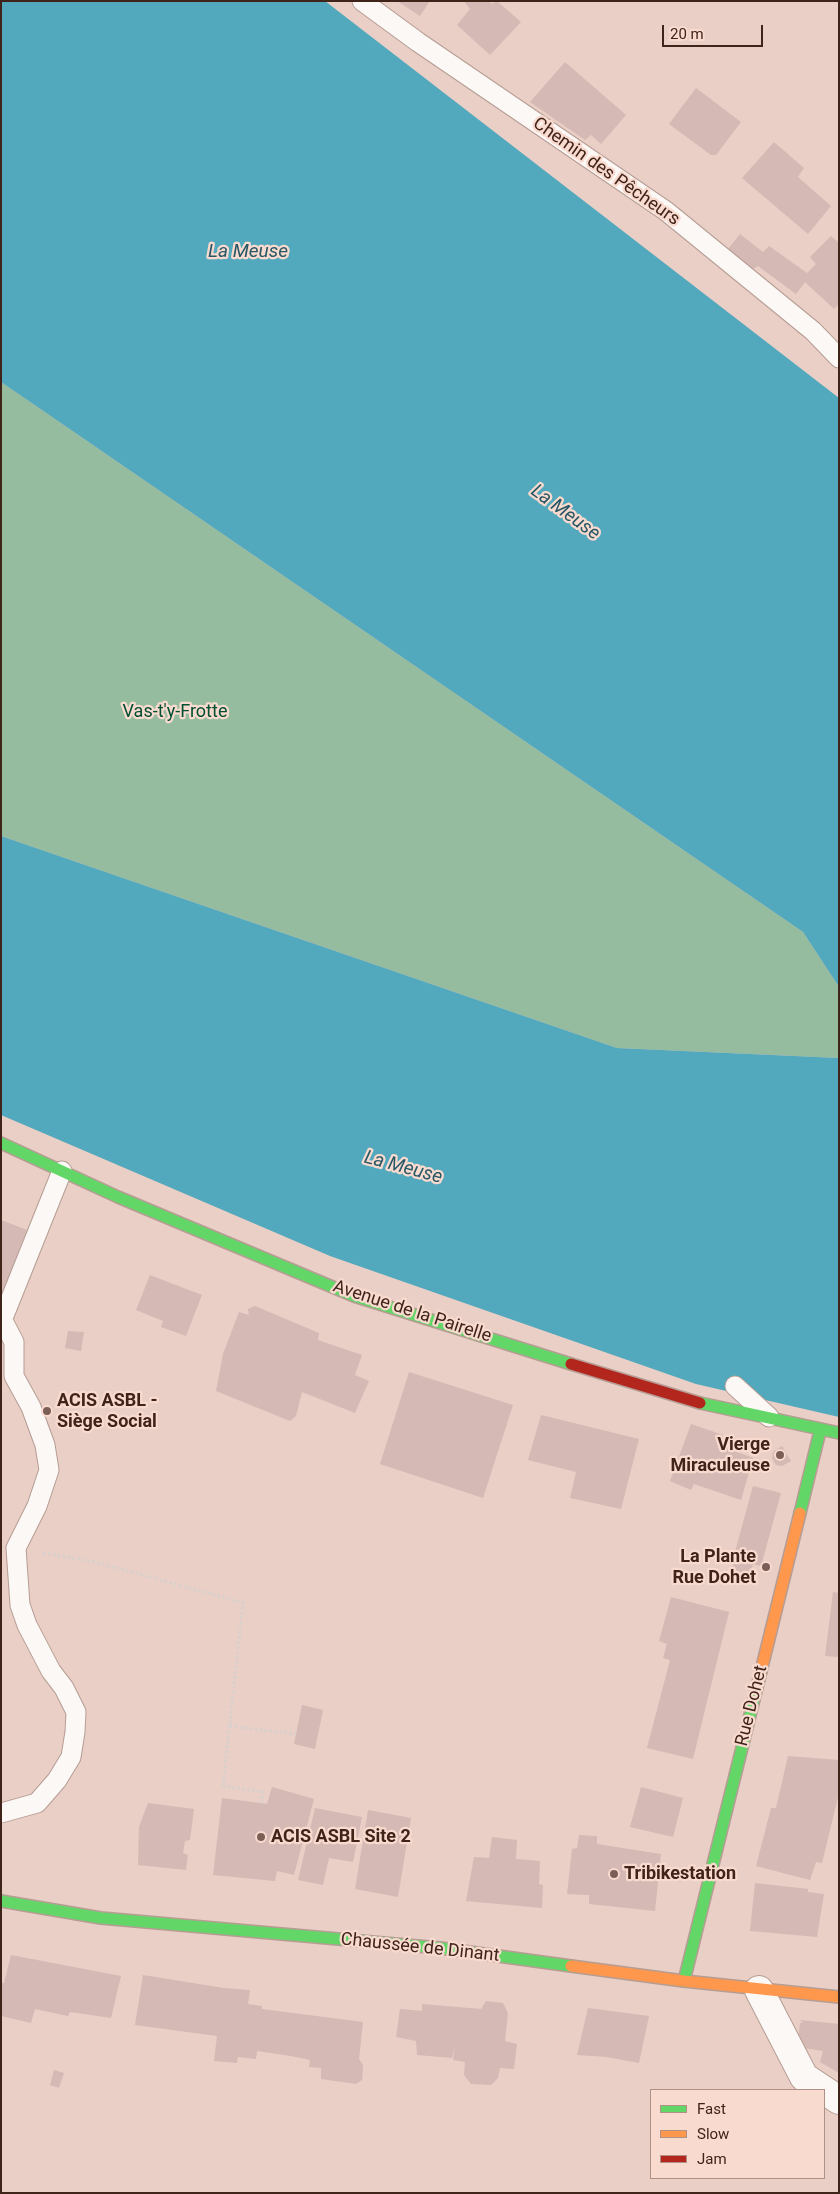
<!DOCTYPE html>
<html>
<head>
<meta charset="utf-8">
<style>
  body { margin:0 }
  #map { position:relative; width:840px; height:2194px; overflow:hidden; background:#e9cfc6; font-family:Roboto,sans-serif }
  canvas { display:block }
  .frame { position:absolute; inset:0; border:2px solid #402319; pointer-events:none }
  .legend { position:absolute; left:650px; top:2089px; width:175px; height:90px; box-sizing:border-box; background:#f9dacf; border:1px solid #af9186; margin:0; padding:6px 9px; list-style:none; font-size:15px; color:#402319 }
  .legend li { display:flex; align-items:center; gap:10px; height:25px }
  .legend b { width:25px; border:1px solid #af9186 }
  .scale { position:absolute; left:662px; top:25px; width:101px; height:22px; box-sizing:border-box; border:2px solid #402319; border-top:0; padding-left:6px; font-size:15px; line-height:18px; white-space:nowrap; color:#402319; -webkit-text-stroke:4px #f9dacf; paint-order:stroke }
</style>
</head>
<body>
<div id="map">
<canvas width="840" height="2194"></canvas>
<div class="frame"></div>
<ul class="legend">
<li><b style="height:6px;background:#63d668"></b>Fast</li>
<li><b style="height:6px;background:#ff974d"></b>Slow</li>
<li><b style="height:6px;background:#b3261e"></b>Jam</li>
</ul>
<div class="scale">20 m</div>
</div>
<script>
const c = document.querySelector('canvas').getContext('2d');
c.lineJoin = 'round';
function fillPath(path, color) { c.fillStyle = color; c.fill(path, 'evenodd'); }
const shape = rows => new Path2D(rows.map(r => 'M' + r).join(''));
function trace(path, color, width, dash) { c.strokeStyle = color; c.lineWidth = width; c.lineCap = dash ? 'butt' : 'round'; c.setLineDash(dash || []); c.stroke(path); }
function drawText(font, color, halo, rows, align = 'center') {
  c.font = font + ' Roboto,sans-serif'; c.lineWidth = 4.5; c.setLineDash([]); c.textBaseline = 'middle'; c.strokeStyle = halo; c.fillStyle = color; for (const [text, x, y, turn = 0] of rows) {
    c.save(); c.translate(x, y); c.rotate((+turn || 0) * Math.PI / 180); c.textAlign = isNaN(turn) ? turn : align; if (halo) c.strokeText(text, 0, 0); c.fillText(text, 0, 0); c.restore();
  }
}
const forest = shape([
  [1,382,803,932,839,987,839,1058,617,1048,1,836]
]);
const water = shape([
  [1,1,325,1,839,398,839,987,803,932,1,382],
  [1,836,617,1048,839,1058,839,1417,696,1384,330,1256,1,1115]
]);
const building = shape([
  [397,1,430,1,420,16],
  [464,1,489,1,492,4,497,1,521,22,490,55,457,25,470,9],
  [565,62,626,115,601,144,591,135,585,140,530,102],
  [696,88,741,122,716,155,711,155,669,124],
  [774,142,804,168,798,177,831,206,808,234,742,178],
  [740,234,763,252,769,246,807,273,816,264,810,257,831,236,839,243,839,304,834,309,805,282,796,294,758,266,753,269,728,249],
  [1,1220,27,1230,3,1292,1,1292],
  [150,1275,202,1295,186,1336,161,1327,163,1321,136,1310],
  [255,1306,319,1333,318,1340,362,1355,355,1375,369,1381,355,1413,302,1392,296,1416,290,1421,216,1391,223,1354,239,1312,249,1315,248,1309],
  [68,1331,84,1332,81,1351,65,1348],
  [409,1372,513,1405,483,1498,380,1464],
  [541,1415,639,1439,621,1509,570,1498,576,1472,528,1460],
  [691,1424,723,1435,720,1445,753,1458,741,1500,694,1484,691,1490,670,1481],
  [782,1446,791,1461,782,1466,776,1465,772,1458,773,1452],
  [753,1486,781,1493,761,1566,753,1564,749,1578,731,1574,735,1559,733,1559],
  [833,1592,839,1593,839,1657,825,1656],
  [671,1597,729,1612,693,1759,647,1748,670,1660,663,1658,667,1644,659,1641],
  [302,1705,323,1710,315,1749,294,1744],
  [788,1756,839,1760,839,1793,822,1863,816,1862,810,1880,756,1866,771,1808,776,1808],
  [272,1787,314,1799,294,1875,277,1871,275,1881,213,1875,222,1798,267,1804],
  [641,1787,683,1798,673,1837,630,1827],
  [148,1803,194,1809,190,1840,185,1841,183,1853,188,1855,186,1870,138,1865,139,1827],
  [315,1808,362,1817,353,1862,329,1858,323,1885,298,1880],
  [368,1810,411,1818,398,1897,355,1889],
  [579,1835,597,1836,597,1844,661,1854,655,1911,589,1904,589,1895,567,1894,572,1849,577,1848],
  [492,1837,517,1840,516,1859,540,1861,539,1884,543,1885,542,1908,466,1901,474,1857,489,1858],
  [755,1883,808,1889,808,1892,824,1894,817,1937,750,1931],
  [11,1955,121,1976,111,2018,70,2012,68,2016,35,2009,31,2023,1,2016,1,1983,4,1983],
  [143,1975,224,1988,250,1990,248,2004,262,2006,262,2009,363,2022,359,2059,363,2065,362,2080,356,2084,321,2079,321,2068,309,2067,310,2060,291,2056,257,2051,256,2059,238,2057,237,2063,214,2061,217,2036,135,2025],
  [486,2001,503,2003,508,2013,505,2041,517,2044,514,2069,500,2068,498,2078,491,2085,471,2084,464,2075,465,2062,453,2060,455,2044,452,2058,417,2055,416,2041,396,2037,400,2009,422,2011,422,2004,481,2009],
  [588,2008,649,2016,639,2063,607,2057,577,2055],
  [800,2020,839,2024,839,2073,820,2062,823,2051,797,2047,800,2023,803,2023],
  [54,2070,64,2073,59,2088,50,2085]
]);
const path = shape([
  [43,1553,96,1562,243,1603,223,1786,263,1792,261,1803],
  [230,1726,296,1734]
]);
const lane = shape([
  [362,1,418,42,666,211,813,331,839,358],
  [1,1317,14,1342,14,1376,31,1407,45,1445,49,1470,37,1506,16,1548,20,1605,27,1625,51,1671,64,1688,76,1712,75,1732,71,1757,57,1780,37,1803,1,1813],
  [3,1318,62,1171],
  [735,1386,769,1417]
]);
const street = shape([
  [759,1990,804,2077,839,2100]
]);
const fast = shape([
  [1,1143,118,1197,354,1296,571,1364],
  [700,1403,839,1433],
  [800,1513,820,1431],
  [1,1901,101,1918,440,1948,571,1966],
  [684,1981,761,1671]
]);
const slow = shape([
  [761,1671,800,1513],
  [571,1966,684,1981,839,1997]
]);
const jam = shape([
  [571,1364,700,1403]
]);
const markers = [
  [47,1411,5,"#7b5f56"],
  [780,1455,5,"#7b5f56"],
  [766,1567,5,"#7b5f56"],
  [261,1837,5,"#7b5f56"],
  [614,1874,5,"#7b5f56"]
];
const streetNames = [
  ["Chemin des Pêcheurs",606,172,35],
  ["Avenue de la Pairelle",412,1312,18],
  ["Rue Dohet",752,1706,-76],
  ["Chaussée de Dinant",420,1948,6]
];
const parkNames = [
  ["Vas-t'y-Frotte",175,712]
];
const poiNames = [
  ["ACIS ASBL -",57,1401],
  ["Siège Social",57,1422],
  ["Vierge",770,1445,"right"],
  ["Miraculeuse",770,1466,"right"],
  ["La Plante",756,1557,"right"],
  ["Rue Dohet",756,1578,"right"],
  ["ACIS ASBL Site 2",271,1837],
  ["Tribikestation",624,1874]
];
const waterNames = [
  ["La Meuse",248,252],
  ["La Meuse",565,513,36],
  ["La Meuse",403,1168,15]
];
fillPath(forest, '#95bc9f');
fillPath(water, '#52a8bc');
fillPath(building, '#d4b9b4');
trace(lane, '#b69d94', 21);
trace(street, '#b69d94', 30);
trace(fast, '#b69d94', 14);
trace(slow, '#b69d94', 14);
trace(jam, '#b69d94', 14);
trace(path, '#d9d0cd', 3, [2.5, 2.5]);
trace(lane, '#fcf8f6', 19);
trace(street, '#fcf8f6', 28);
trace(fast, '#63d668', 11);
trace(slow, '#ff974d', 11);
trace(jam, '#b3261e', 11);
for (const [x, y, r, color] of markers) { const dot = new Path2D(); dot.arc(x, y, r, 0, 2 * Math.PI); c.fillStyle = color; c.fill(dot); trace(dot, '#f9dacf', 2); }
drawText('18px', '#402319', '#f9dacf', streetNames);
drawText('18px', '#014f31', '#f9dacf', parkNames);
drawText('bold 18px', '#402319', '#f9dacf', poiNames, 'left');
drawText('italic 19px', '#285766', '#f9dacf', waterNames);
</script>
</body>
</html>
